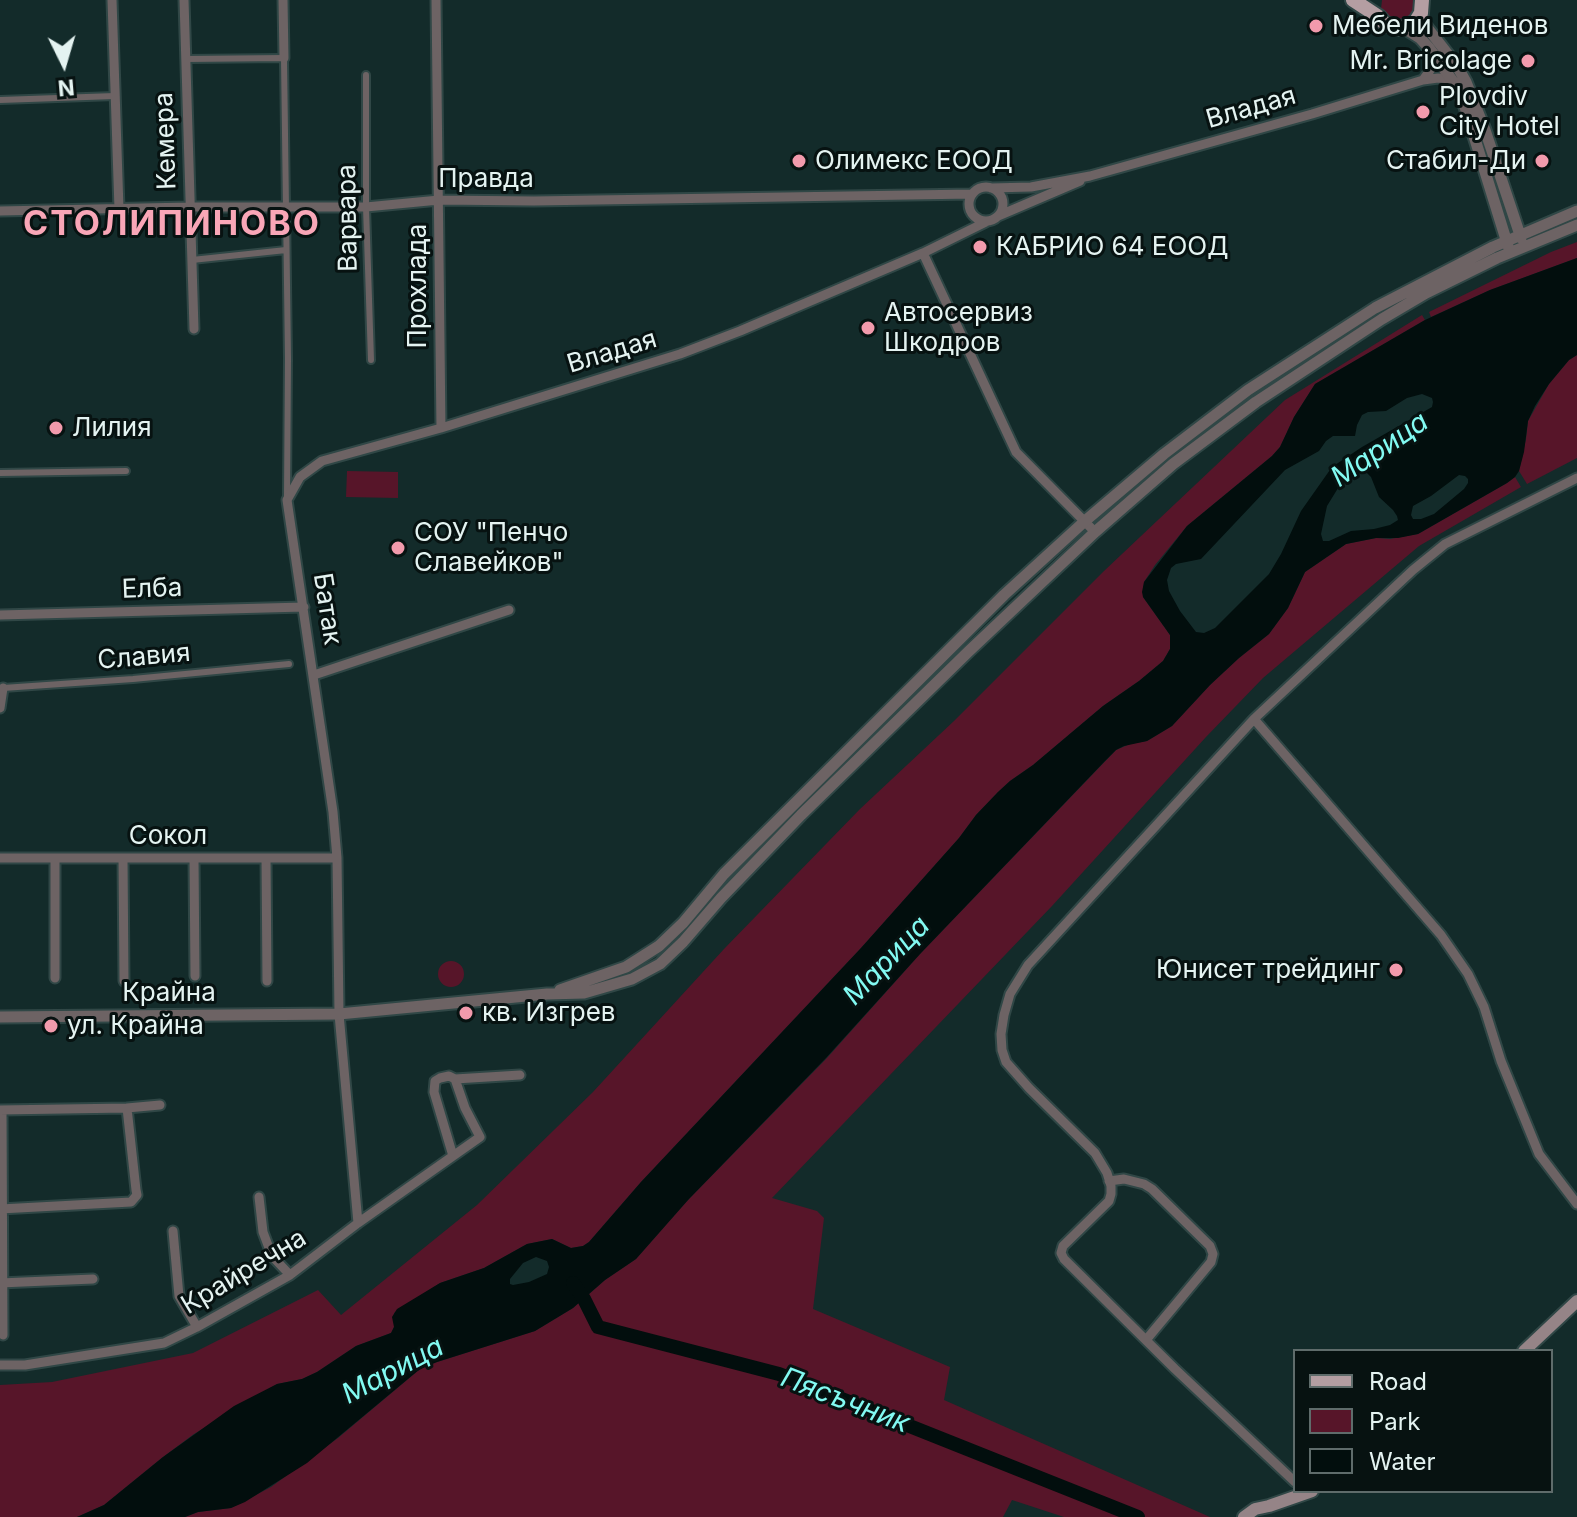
<!DOCTYPE html>
<html>
<head>
<meta charset="utf-8">
<style>
  body { margin:0 }
  #map { position:relative; width:1577px; height:1517px; overflow:hidden; background:#132b2a; font-family:Inter,sans-serif }
  canvas { display:block }
  .legend { position:absolute; left:1293px; top:1349px; width:260px; height:144px; box-sizing:border-box; background:#071211; border:2px solid #5f6c6b; margin:0; padding:10px 14px; list-style:none; font-size:24px; color:#e4f3f1 }
  .legend li { display:flex; align-items:center; gap:16px; height:40px }
  .legend b { width:40px; border:2px solid #5f6c6b }
  .north { position:absolute; left:24px; top:24px; width:80px; height:80px; -webkit-text-stroke:6px #071211; paint-order:stroke; rotate:175deg; font-size:22px; font-weight:700; line-height:32px; text-align:center; color:#e4f3f1 }
  .north::after { content:''; display:block; margin:auto; width:28px; height:36px; background:#e4f3f1; clip-path:polygon(50% 0,100% 100%,50% 72%,0 100%) }
</style>
</head>
<body>
<div id="map">
<canvas width="1577" height="1517"></canvas>
<ul class="legend">
<li><b style="height:10px;background:#b49ea2"></b>Road</li>
<li><b style="height:22px;background:#571529"></b>Park</li>
<li><b style="height:22px;background:#020e0d"></b>Water</li>
</ul>
<div class="north">N</div>
</div>
<script>
const c = document.querySelector('canvas').getContext('2d');
c.lineJoin = 'round';
function fillPath(path, color) { c.fillStyle = color; c.fill(path, 'evenodd'); }
const shape = rows => new Path2D(rows.map(r => 'M' + r).join(''));
function trace(path, color, width, dash) { c.strokeStyle = color; c.lineWidth = width; c.lineCap = dash ? 'butt' : 'round'; c.setLineDash(dash || []); c.stroke(path); }
function drawText(font, color, halo, rows, align = 'center') {
  c.font = font + ' Inter,sans-serif'; c.lineWidth = 6; c.setLineDash([]); c.textBaseline = 'middle'; c.strokeStyle = halo; c.fillStyle = color; for (const [text, x, y, turn = 0] of rows) {
    c.save(); c.translate(x, y); c.rotate((+turn || 0) * Math.PI / 180); c.textAlign = isNaN(turn) ? turn : align; if (halo) c.strokeText(text, 0, 0); c.fillText(text, 0, 0); c.restore();
  }
}
const green = shape([
  [1382,0,1415,0,1415,11,1408,20,1392,22,1384,14,1381,9],
  [1577,242,1577,258,1490,290,1431,317,1429,312,1551,252],
  [1422,315,1425,320,1315,384,1294,417,1280,447,1272,456,1187,526,1155,565,1144,582,1143,597,1170,635,1170,649,1163,661,1139,681,1103,706,1033,765,1010,781,998,792,976,815,959,838,861,948,641,1182,589,1242,583,1246,571,1248,552,1239,527,1244,484,1268,440,1283,394,1313,394,1327,391,1333,356,1346,317,1372,302,1379,277,1384,194,1434,163,1457,104,1505,77,1517,0,1517,0,1385,52,1382,193,1353,318,1290,341,1315,477,1205,593,1092,724,949,860,809,954,721,1104,571,1285,400],
  [1577,355,1577,458,1527,484,1519,471,1526,439,1528,421,1549,384,1569,360],
  [347,471,398,472,398,498,346,497],
  [1515,477,1521,487,1419,546,1263,678,1206,737,1052,906,772,1198,817,1211,824,1218,813,1309,950,1367,944,1400,1210,1517,1064,1517,1012,1500,1003,1517,185,1517,198,1512,231,1508,271,1487,338,1438,420,1369,437,1362,535,1331,573,1308,605,1280,636,1259,688,1200,827,1058,920,954,1116,750,1130,744,1147,741,1172,726,1210,685,1239,658,1269,634,1288,608,1305,572,1346,544,1376,538,1390,539,1418,534,1507,483],
  '438 974a13 13 0 1 1 26 0a13 13 0 1 1-26 0Z'
]);
const water = shape([
  [1577,258,1577,355,1569,360,1549,384,1535,406,1528,421,1524,452,1519,471,1515,477,1507,483,1418,534,1398,538,1376,538,1346,544,1305,572,1288,608,1269,634,1239,658,1210,685,1172,726,1147,741,1124,746,1116,750,1105,761,920,954,826,1058,688,1200,636,1259,605,1280,573,1308,535,1331,437,1362,420,1369,307,1463,245,1502,231,1508,198,1512,185,1517,77,1517,104,1505,163,1457,234,1406,277,1384,302,1379,317,1372,356,1346,391,1333,394,1327,392,1317,397,1309,440,1283,484,1268,527,1244,552,1239,571,1248,583,1246,589,1242,641,1182,861,948,959,838,976,815,998,792,1010,781,1033,765,1103,706,1139,681,1163,661,1170,649,1170,635,1143,597,1142,592,1144,582,1187,526,1272,456,1280,447,1294,417,1315,384,1425,320,1490,290],
  [1422,394,1432,398,1433,402,1432,407,1362,447,1332,467,1301,511,1281,554,1269,574,1215,628,1204,633,1196,632,1180,611,1169,591,1167,580,1171,568,1176,564,1201,559,1285,470,1319,451,1326,441,1333,436,1355,436,1357,425,1362,415,1368,412,1386,411,1407,398],
  [1362,468,1371,477,1379,497,1393,510,1397,516,1398,520,1390,525,1374,529,1351,531,1329,541,1323,541,1321,534,1327,506,1343,480,1355,469],
  [1459,475,1465,476,1468,479,1468,483,1464,489,1434,514,1421,519,1413,519,1411,515,1413,506,1431,496],
  [536,1257,547,1261,549,1267,547,1274,529,1282,513,1285,510,1284,510,1279,523,1263]
]);
const river = shape([
  [573,1283,584,1299,598,1327,779,1374,1138,1517]
]);
const pedestrian = shape([
  [186,59,284,58,288,359,287,496],
  [366,75,366,207,371,360],
  [0,100,115,96],
  [192,260,286,250],
  [0,473,126,471],
  [3,688,133,679,289,664]
]);
const minor = shape([
  [112,0,119,209],
  [184,0,194,329],
  [283,0,284,58],
  [436,0,441,428],
  [1433,52,1431,69,1423,80,1438,78,1452,79],
  '969 204a17 17 0 1 1 34 0a17 17 0 1 1-34 0Z',
  [991,188,1031,187,1090,176,1312,114,1423,80],
  [0,211,190,207,366,207,439,200,534,201,972,194],
  [998,216,1080,181],
  [923,253,1016,452,1095,532],
  [0,615,304,607],
  [314,675,509,610],
  [0,708,3,688],
  [1254,719,1441,935,1468,974,1484,1007,1501,1061,1539,1154,1577,1204],
  [0,858,337,858],
  [123,858,124,981],
  [194,858,195,976],
  [266,858,267,981],
  [55,978,55,858],
  [455,1079,520,1075],
  [0,1110,127,1108,160,1105],
  [2,1110,3,1335],
  [1109,1181,1124,1179,1144,1184,1152,1189,1210,1246,1213,1254,1211,1262,1146,1340],
  [259,1197,263,1232,272,1256,290,1275],
  [0,1209,131,1202,137,1195,136,1190,127,1108],
  [358,1223,339,1014,337,858,333,812,287,500,300,477,322,461,441,428,680,354,740,331,923,253,988,221],
  [173,1231,179,1296,197,1327],
  [0,1283,93,1279],
  [0,1365,25,1365,164,1343,197,1327,290,1275,358,1223,453,1156,480,1137,465,1108,455,1079,449,1076,440,1078,435,1081,434,1092,453,1156],
  [1295,1482,1175,1369,1064,1259,1061,1253,1063,1246,1109,1201,1111,1194,1111,1186,1107,1173,1095,1153,1029,1088,1006,1062,1002,1050,1001,1034,1004,1015,1010,994,1028,965,1254,719,1413,570,1445,544,1577,478]
]);
const tertiary = shape([
  [1419,17,1457,66,1466,82,1485,130,1521,238],
  [1404,28,1420,38,1429,48,1457,87,1465,107,1508,246],
  [560,990,626,967,659,946,683,923,724,874,1004,595,1085,521,1164,454,1248,390,1375,308,1493,247,1577,211],
  [0,1017,339,1014,547,994,584,993,632,979,660,964,683,942,721,898,801,815,968,652,1095,532,1173,464,1256,402,1382,319,1426,293,1497,258,1577,225]
]);
const secondary = shape([
  [1524,1351,1577,1301],
  [1244,1517,1255,1509,1269,1506,1312,1491]
]);
const primary = shape([
  [1353,0,1379,17,1385,24,1399,28,1409,26,1416,21,1421,13,1422,0]
]);
const markers = [
  [1316,26,8,"#f29aac"],
  [1528,61,8,"#f29aac"],
  [1423,112,8,"#f29aac"],
  [799,161,8,"#f29aac"],
  [1542,161,8,"#f29aac"],
  [980,247,8,"#f29aac"],
  [868,328,8,"#f29aac"],
  [56,428,8,"#f29aac"],
  [398,548,8,"#f29aac"],
  [1396,970,8,"#f29aac"],
  [466,1013,8,"#f29aac"],
  [51,1026,8,"#f29aac"]
];
const poiNames = [
  ["Мебели Виденов",1332,26],
  ["Mr. Bricolage",1512,61,"right"],
  ["Plovdiv",1439,97],
  ["City Hotel",1439,127],
  ["Олимекс ЕООД",815,161],
  ["Стабил-Ди",1526,161,"right"],
  ["КАБРИО 64 ЕООД",996,247],
  ["Автосервиз",884,313],
  ["Шкодров",884,343],
  ["Лилия",72,428],
  ["СОУ \"Пенчо",414,533],
  ["Славейков\"",414,563],
  ["Юнисет трейдинг",1380,970,"right"],
  ["кв. Изгрев",482,1013],
  ["ул. Крайна",67,1026]
];
const streetNames = [
  ["Владая",1251,108,-16],
  ["Кемера",166,141,-92],
  ["Правда",486,179],
  ["Варвара",348,218,-91],
  ["Прохлада",418,286,-90],
  ["Владая",612,352,-17],
  ["Елба",152,589,-2],
  ["Батак",327,609,81],
  ["Славия",144,657,-5],
  ["Сокол",168,836],
  ["Крайна",169,993],
  ["Крайречна",244,1272,-31]
];
const waterNames = [
  ["Марица",1380,450,-34],
  ["Марица",887,961,-46],
  ["Марица",393,1371,-28],
  ["Пясъчник",845,1401,21]
];
const districtNames = [
  ["СТОЛИПИНОВО",172,225]
];
fillPath(green, '#571529');
fillPath(water, '#020e0d');
trace(river, '#020e0d', 14);
trace(pedestrian, '#304746', 10);
trace(minor, '#304746', 13);
trace(tertiary, '#304746', 15);
trace(secondary, '#304746', 16);
trace(primary, '#304746', 18);
trace(pedestrian, '#6d6364', 6);
trace(minor, '#6d6364', 9);
trace(tertiary, '#6d6364', 11);
trace(secondary, '#958487', 12);
trace(primary, '#b49ea2', 14);
for (const [x, y, r, color] of markers) { const dot = new Path2D(); dot.arc(x, y, r, 0, 2 * Math.PI); c.fillStyle = color; c.fill(dot); trace(dot, '#071211', 3); }
drawText('26px', '#e4f3f1', '#071211', poiNames, 'left');
drawText('26px', '#e4f3f1', '#071211', streetNames);
drawText('italic 28px', '#82faf2', '#071211', waterNames);
c.letterSpacing = '2px';
drawText('bold 34px', '#f9a6b7', '#071211', districtNames);
c.letterSpacing = '0px';
</script>
</body>
</html>
